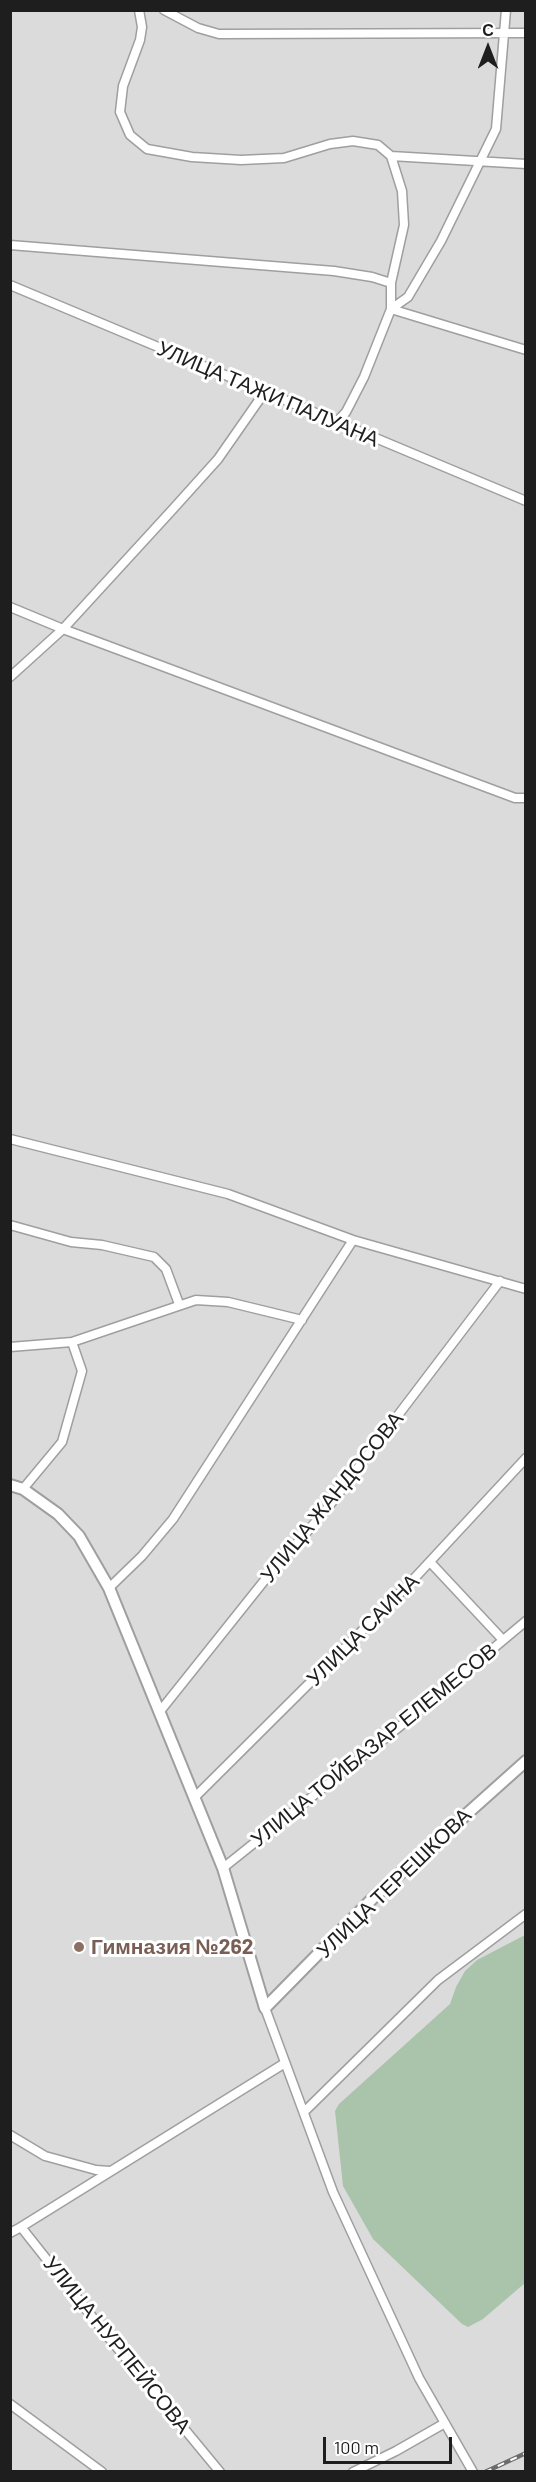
<!DOCTYPE html>
<html>
<head>
<meta charset="utf-8">
<style>
  body { margin:0 }
  #map { position:relative; width:536px; height:2482px; overflow:hidden; background:#eeeae5; font-family:Barlow,sans-serif }
  canvas { display:block }
  .frame { position:absolute; inset:0; border:12px solid #1e1e1e; pointer-events:none }
  .north { position:absolute; left:458px; top:18px; width:60px; height:60px; -webkit-text-stroke:4px #fff; paint-order:stroke; rotate:0deg; font-size:16px; font-weight:700; line-height:24px; text-align:center; color:#1e1e1e }
  .north::after { content:''; display:block; margin:auto; width:21px; height:27px; background:#1e1e1e; clip-path:polygon(50% 0,100% 100%,50% 72%,0 100%) }
  .scale { position:absolute; left:323px; top:2437px; width:129px; height:27px; box-sizing:border-box; border:3px solid #1e1e1e; border-top:0; padding-left:8px; font-size:18px; line-height:21px; white-space:nowrap; color:#1e1e1e; -webkit-text-stroke:4px #fff; paint-order:stroke }
</style>
</head>
<body>
<div id="map">
<canvas width="536" height="2482"></canvas>
<div class="frame"></div>
<div class="north">С</div>
<div class="scale">100 m</div>
</div>
<script>
const c = document.querySelector('canvas').getContext('2d');
c.lineJoin = 'round';
function fillPath(path, color) { c.fillStyle = color; c.fill(path, 'evenodd'); }
const shape = rows => new Path2D(rows.map(r => 'M' + r).join(''));
function trace(path, color, width, dash) { c.strokeStyle = color; c.lineWidth = width; c.lineCap = dash ? 'butt' : 'round'; c.setLineDash(dash || []); c.stroke(path); }
function drawText(font, color, halo, rows, align = 'center') {
  c.font = font + ' Barlow,sans-serif'; c.lineWidth = 6; c.setLineDash([]); c.textBaseline = 'middle'; c.strokeStyle = halo; c.fillStyle = color; for (const [text, x, y, turn = 0] of rows) {
    c.save(); c.translate(x, y); c.rotate((+turn || 0) * Math.PI / 180); c.textAlign = isNaN(turn) ? turn : align; if (halo) c.strokeText(text, 0, 0); c.fillText(text, 0, 0); c.restore();
  }
}
const residential = shape([
  [11,11,525,11,525,2471,11,2472]
]);
const cemetery = shape([
  [525,1935,525,2283,483,2319,468,2327,462,2324,373,2239,343,2186,335,2111,339,2104,450,2004,456,1987,465,1971,477,1960]
]);
const minor = shape([
  [139,10,142,27,140,40,123,86,120,112,130,135,147,149,192,157,241,160,284,158,330,144,353,141,378,145,391,156,402,191,404,225,391,283],
  [164,10,198,28,219,34,526,33],
  [391,156,526,164],
  [10,245,334,271,372,277,391,283,391,309,526,350],
  [10,285,526,501],
  [337,422,346,412,364,377,391,309,408,297,441,241,496,129,506,10],
  [10,607,63,629,515,798,526,798],
  [10,677,63,629,173,509,218,459,264,393],
  [10,1139,228,1194,353,1240,526,1289],
  [10,1225,71,1242,102,1245,154,1257,166,1269,179,1304],
  [10,1347,72,1342,196,1300,228,1302,302,1320],
  [23,1489,62,1442,82,1371,72,1342],
  [430,1562,503,1640],
  [109,1588,142,1556,173,1519,353,1240],
  [161,1710,264,1581,326,1510,500,1281],
  [195,1797,410,1583,526,1458],
  [223,1868,409,1719,526,1621],
  [265,2008,333,2192,419,2378,473,2472],
  [304,2112,438,1980,526,1914],
  [10,2135,45,2156,96,2170,110,2171],
  [21,2227,285,2063],
  [10,2233,21,2227,105,2333,220,2472],
  [10,2404,102,2472],
  [353,2472,396,2451,445,2423]
]);
const tertiary = shape([
  [10,1485,23,1489,58,1514,79,1536,109,1588,223,1868,265,2008,374,1897,526,1761]
]);
const rail = shape([
  [485,2472,526,2453]
]);
const markers = [
  [79,1947,6,"#8d6e63"]
];
const streetNames = [
  ["УЛИЦА ТАЖИ ПАЛУАНА",268,394,23],
  ["УЛИЦА ЖАНДОСОВА",332,1497,-51],
  ["УЛИЦА САИНА",363,1630,-45],
  ["УЛИЦА ТОЙБАЗАР ЕЛЕМЕСОВ",374,1745,-39],
  ["УЛИЦА ТЕРЕШКОВА",394,1883,-44],
  ["УЛИЦА НУРПЕЙСОВА",117,2345,51]
];
const educationNames = [
  ["Гимназия №262",91,1947]
];
fillPath(residential, '#dcdbdb');
fillPath(cemetery, '#a9c4aa');
trace(minor, '#9f9f9f', 11);
trace(tertiary, '#9f9f9f', 14);
trace(minor, '#fff', 8);
trace(tertiary, '#fff', 10);
trace(rail, '#6c6c6c', 4.5);
trace(rail, '#fff', 2, [7]);
for (const [x, y, r, color] of markers) { const dot = new Path2D(); dot.arc(x, y, r, 0, 2 * Math.PI); c.fillStyle = color; c.fill(dot); trace(dot, '#fff', 2); }
drawText('21px', '#1e1e1e', '#fff', streetNames);
drawText('bold 21px', '#785e54', '#fff', educationNames, 'left');
</script>
</body>
</html>
